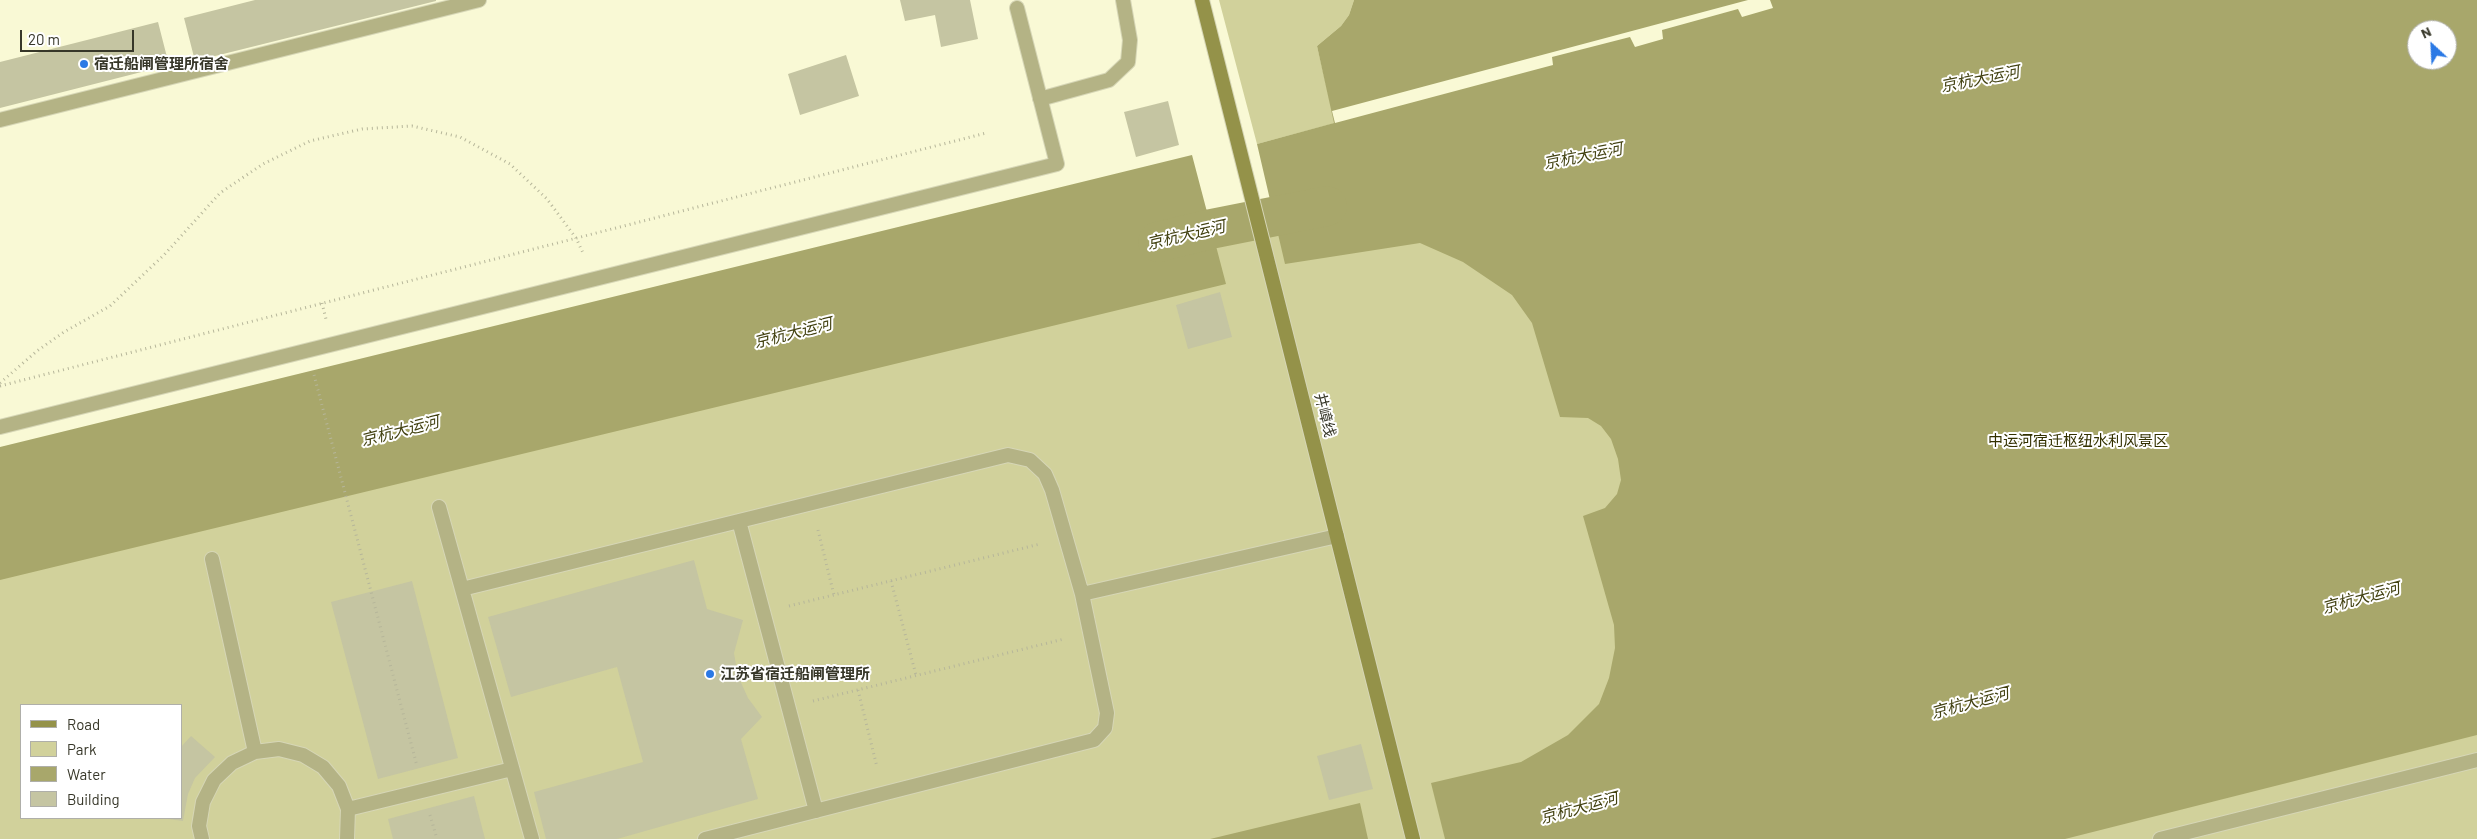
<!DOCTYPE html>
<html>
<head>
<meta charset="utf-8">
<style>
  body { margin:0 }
  #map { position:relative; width:2477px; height:839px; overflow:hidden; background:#f9f9d5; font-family:Barlow,sans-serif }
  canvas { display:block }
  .legend { position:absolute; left:20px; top:704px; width:162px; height:115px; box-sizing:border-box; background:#fff; border:1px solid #afafa9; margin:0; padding:6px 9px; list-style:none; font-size:15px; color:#373729 }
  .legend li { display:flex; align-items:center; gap:10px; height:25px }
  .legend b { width:25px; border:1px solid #afafa9 }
  .north { position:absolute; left:2407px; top:20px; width:50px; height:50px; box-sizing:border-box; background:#fff; border:1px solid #afafa9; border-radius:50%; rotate:335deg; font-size:14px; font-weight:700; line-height:20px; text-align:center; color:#373729 }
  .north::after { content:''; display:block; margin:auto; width:18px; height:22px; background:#2b79e5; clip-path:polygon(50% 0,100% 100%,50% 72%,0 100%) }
  .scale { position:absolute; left:20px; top:30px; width:114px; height:22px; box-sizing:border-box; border:2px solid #373729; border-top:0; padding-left:6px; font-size:15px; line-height:18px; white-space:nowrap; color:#373729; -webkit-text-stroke:4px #fff; paint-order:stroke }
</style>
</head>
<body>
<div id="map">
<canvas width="2477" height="839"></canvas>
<ul class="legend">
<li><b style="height:6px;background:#949249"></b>Road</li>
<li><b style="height:14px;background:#d1d19b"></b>Park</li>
<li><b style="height:14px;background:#a8a76b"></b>Water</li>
<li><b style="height:14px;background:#c5c5a2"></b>Building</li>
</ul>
<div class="north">N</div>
<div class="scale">20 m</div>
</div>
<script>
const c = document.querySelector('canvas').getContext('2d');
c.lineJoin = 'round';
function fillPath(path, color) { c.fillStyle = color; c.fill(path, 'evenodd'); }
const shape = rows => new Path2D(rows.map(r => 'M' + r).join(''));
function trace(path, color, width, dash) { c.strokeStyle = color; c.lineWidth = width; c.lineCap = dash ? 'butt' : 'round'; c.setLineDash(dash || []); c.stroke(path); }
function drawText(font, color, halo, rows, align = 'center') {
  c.font = font + ' Barlow,"Noto Sans SC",sans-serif'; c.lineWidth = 4; c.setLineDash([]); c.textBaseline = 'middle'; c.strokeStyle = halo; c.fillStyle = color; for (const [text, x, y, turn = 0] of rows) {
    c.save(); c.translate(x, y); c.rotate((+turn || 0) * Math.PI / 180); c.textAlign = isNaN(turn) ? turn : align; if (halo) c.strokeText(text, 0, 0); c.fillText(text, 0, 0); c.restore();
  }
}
const green = shape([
  [1219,0,1354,0,1349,15,1341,26,1317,46,1335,123,1257,144],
  [2214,0,2477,0,2477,839,0,839,0,534],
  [2417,30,2447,30,2447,60,2417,60],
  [21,705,181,705,181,818,21,818]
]);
const water = shape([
  [1354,0,2477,0,2477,735,2065,839,1445,839,1431,783,1521,762,1568,735,1599,704,1609,678,1615,648,1614,625,1583,516,1605,508,1617,494,1621,480,1618,459,1611,439,1601,426,1588,418,1560,417,1532,323,1512,295,1463,262,1420,243,1285,264,1257,144,1334,123,1317,46,1341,26,1349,15],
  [2417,30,2447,30,2447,60,2417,60],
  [1192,155,1226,284,0,580,0,447],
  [1360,803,1368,839,1210,839]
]);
const pier = shape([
  [1748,0,1770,0,1773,8,1742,17,1738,9,1662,30,1663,39,1635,47,1630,37,1552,57,1553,65,1335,123,1332,111]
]);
const canal = shape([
  [1158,242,1211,229,1327,206]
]);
const building = shape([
  [255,0,436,0,436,1,195,61,184,18],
  [900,0,970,0,978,39,941,47,935,15,905,21],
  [158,22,169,65,0,108,0,62],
  [846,55,859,96,800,115,788,74],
  [1168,101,1179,145,1136,157,1124,112],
  [1220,292,1232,337,1188,349,1176,305],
  [694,560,707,609,743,620,734,653,738,676,748,698,762,717,741,739,758,799,617,839,546,839,534,792,643,762,617,667,511,697,488,617],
  [412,581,458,758,378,779,331,602],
  [191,736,215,757,195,778,188,794,183,821,168,819,181,818,181,747],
  [1361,744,1373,789,1329,800,1317,756],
  [474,796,485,839,393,839,388,819]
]);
const path = shape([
  [322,303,326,319],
  [314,375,417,766],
  [0,383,37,351,64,332,110,306,164,255,220,193,263,164,310,141,362,129,412,126,460,137,510,164,547,199,576,238,584,255],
  [0,386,986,133],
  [818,530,834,595],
  [891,581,916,675],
  [789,606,1040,544],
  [858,690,877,767],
  [813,701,1064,639],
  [430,815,437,839]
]);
const service = shape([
  [1040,99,1109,80,1128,62,1130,40,1123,0],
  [0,120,479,0],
  [0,427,1057,164,1017,8],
  [439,507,532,839],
  [739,521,816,811],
  [212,559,255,752],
  [462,589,1008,455,1030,460,1045,474,1052,490,1082,594,1107,713,1105,728,1094,740,705,839],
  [1082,594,1337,536],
  [348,809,512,769],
  [202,839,199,826,203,802,214,780,232,763,255,752,279,749,303,755,323,767,339,786,348,809,347,839],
  [2160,839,2477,760]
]);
const secondary = shape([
  [1202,0,1413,839]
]);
const markers = [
  [84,64,5,"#2b79e5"],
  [710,674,5,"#2b79e5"]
];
const poiNames = [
  ["宿迁船闸管理所宿舍",94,64],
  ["江苏省宿迁船闸管理所",720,674]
];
const streetNames = [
  ["井嶂线",1325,415,76]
];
const parkNames = [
  ["中运河宿迁枢纽水利风景区",2078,441]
];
const waterNames = [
  ["京杭大运河",1980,79,-11],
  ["京杭大运河",1583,156,-11],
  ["京杭大运河",1186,235,-13],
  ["京杭大运河",793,333,-14],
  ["京杭大运河",400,431,-14],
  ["京杭大运河",2361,598,-15],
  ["京杭大运河",1970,703,-15],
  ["京杭大运河",1579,808,-15]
];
fillPath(green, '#d1d19b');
fillPath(water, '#a8a76b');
fillPath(pier, '#f9f9d5');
trace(canal, '#a8a76b', 40);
fillPath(building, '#c5c5a2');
trace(service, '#d6d6b6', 16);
trace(secondary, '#d6d6b6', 16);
trace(path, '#b6b69a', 3, [1, 4]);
trace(service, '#b4b385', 14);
trace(secondary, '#949249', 14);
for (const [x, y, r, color] of markers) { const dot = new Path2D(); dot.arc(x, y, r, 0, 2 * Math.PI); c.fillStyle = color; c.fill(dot); trace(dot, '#fff', 2); }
drawText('bold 15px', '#373729', '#fff', poiNames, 'left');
drawText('15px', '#373729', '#fff', streetNames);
drawText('15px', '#333100', '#fff', parkNames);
drawText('italic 16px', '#434212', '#fff', waterNames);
</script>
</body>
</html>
